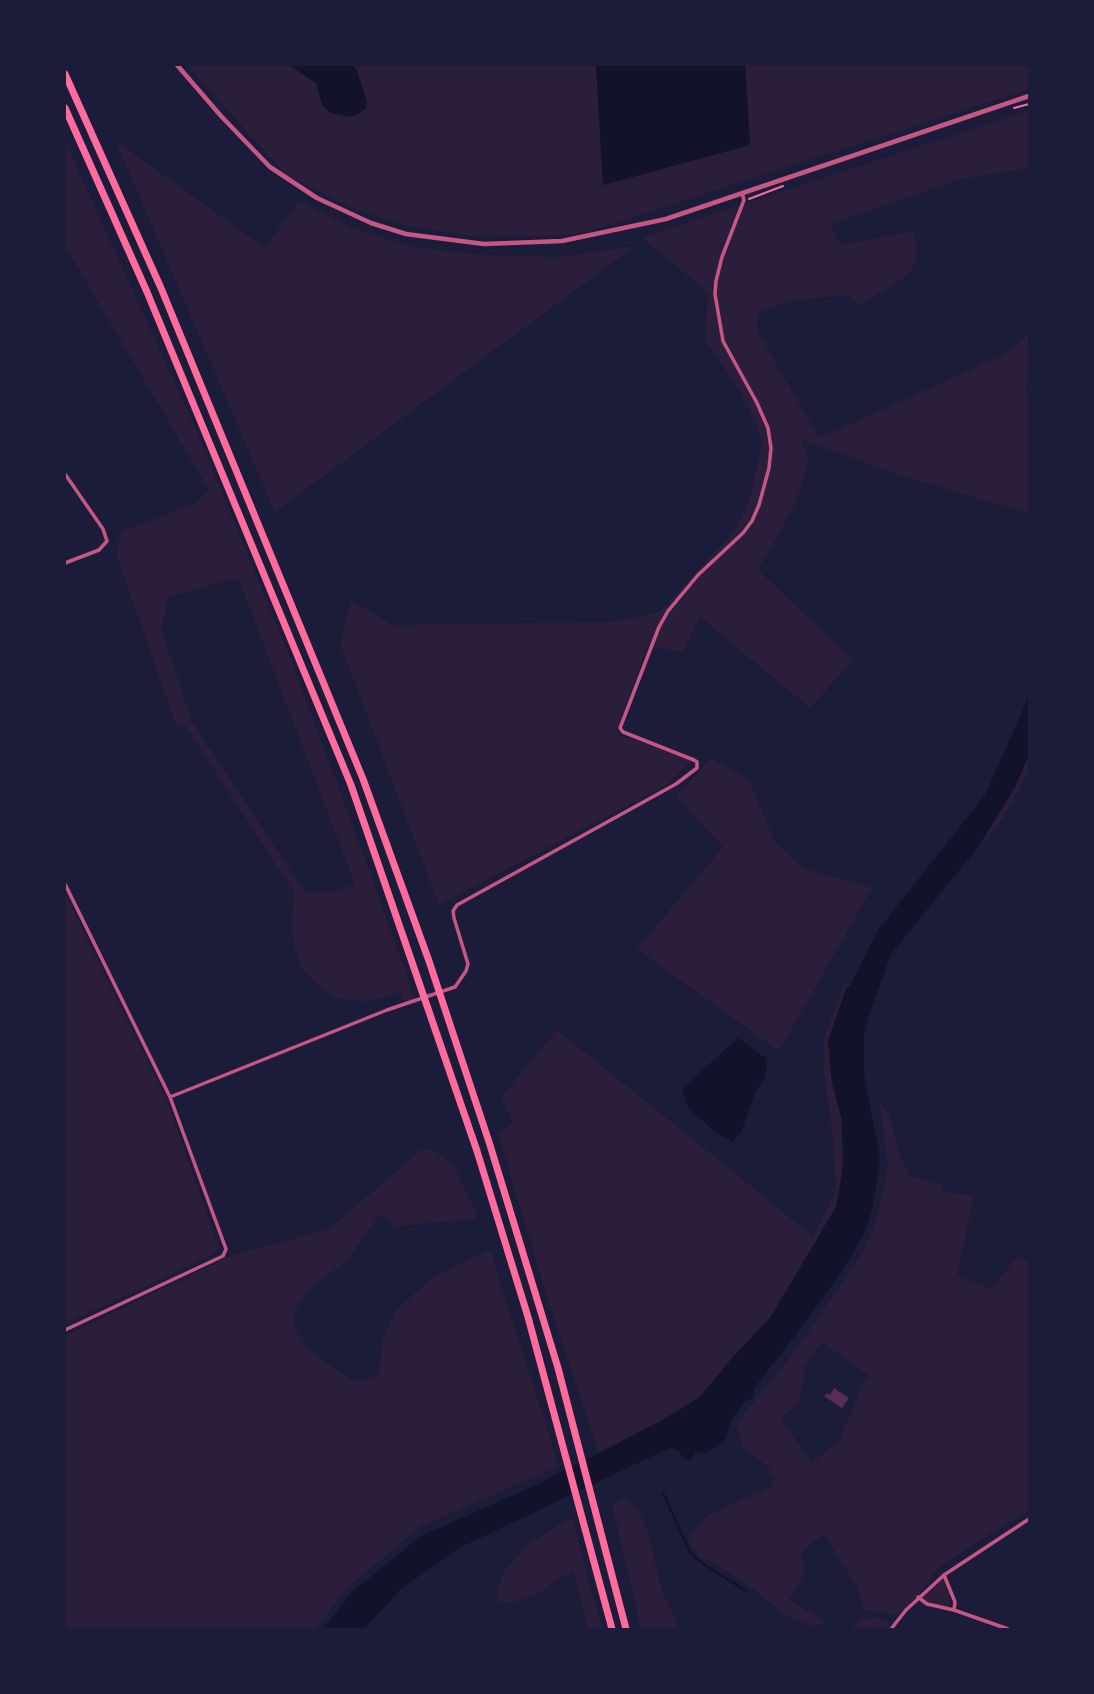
<!DOCTYPE html>
<html>
<head>
<meta charset="utf-8">
<style>
  body { margin:0 }
  #map { position:relative; width:1094px; height:1694px; overflow:hidden; background:#1b1b3a; font-family:"Work Sans",sans-serif }
  canvas { display:block }
  .frame { position:absolute; inset:0; border:66px solid #1b1b3a; pointer-events:none }
</style>
</head>
<body>
<div id="map">
<canvas width="1094" height="1694"></canvas>
<div class="frame"></div>
</div>
<script>
const c = document.querySelector('canvas').getContext('2d');
c.lineJoin = 'round';
function fillPath(path, color) { c.fillStyle = color; c.fill(path, 'evenodd'); }
const shape = rows => new Path2D(rows.map(r => 'M' + r).join(''));
function trace(path, color, width, dash) { c.strokeStyle = color; c.lineWidth = width; c.lineCap = dash ? 'butt' : 'round'; c.setLineDash(dash || []); c.stroke(path); }
const green = shape([
  [187,65,596,65,603,185,750,145,745,65,1029,65,1029,89,590,231,560,236,479,237,409,226,354,209,286,175],
  [1029,110,1029,168,961,179,830,224,841,245,914,231,917,256,911,270,903,279,859,305,849,295,793,300,758,313,757,330,819,438,1004,355,1029,334,1029,368,1026,392,1029,393,1029,522,1028,513,899,475,802,440,809,460,796,503,758,570,853,660,810,708,700,617,683,652,648,646,616,731,619,735,692,760,668,784,439,905,340,644,351,600,393,625,613,622,660,612,731,535,737,525,749,501,759,458,761,440,757,425,740,391,705,340,708,292,642,238],
  [115,140,265,248,299,201,351,227,413,247,484,255,559,257,635,246,275,512],
  [65,141,197,432,289,655,373,880,415,999,405,1003,401,992,368,1002,336,998,315,983,301,966,295,949,291,926,294,893,185,725,177,728,116,554,121,531,194,504,209,490,65,246],
  [238,578,355,884,330,892,312,893,304,891,192,721,161,629,169,597],
  [1029,755,1029,771,1002,820,979,846,1014,789],
  [711,758,749,780,775,842,803,868,872,888,779,1051,637,949,723,847,676,796],
  [65,894,166,1098,219,1248,212,1255,65,1324],
  [844,984,851,984,846,989,828,1041,832,1082,842,1120,843,1168,836,1207,770,1318,732,1358,700,1397,659,1422,599,1453,547,1297,498,1134,513,1122,501,1097,557,1030,813,1236,836,1192,833,1138,823,1065,824,1038],
  [880,1104,889,1114,899,1153,909,1176,942,1185,941,1191,974,1196,957,1276,992,1289,1018,1255,1029,1263,1029,1509,938,1568,920,1593,899,1615,864,1610,858,1589,824,1534,804,1549,801,1558,806,1571,789,1600,827,1622,815,1627,785,1615,743,1581,706,1559,699,1557,687,1538,709,1514,771,1487,775,1479,767,1466,742,1447,736,1424,793,1354,863,1252,877,1219,888,1167],
  [822,1342,869,1376,861,1388,839,1441,811,1463,781,1418,798,1403,805,1375,802,1369],
  [421,1150,433,1150,454,1165,478,1217,472,1220,436,1222,395,1227,385,1215,378,1217,347,1261,310,1288,294,1312,295,1328,305,1347,352,1380,361,1381,379,1374,382,1342,396,1310,434,1276,490,1250,559,1466,420,1527,348,1587,316,1629,65,1629,65,1336,233,1255,329,1229],
  [625,1498,639,1512,647,1529,662,1591,676,1619,677,1629,641,1629,612,1504],
  [572,1517,602,1629,588,1629,573,1572,552,1583,535,1596,514,1602,499,1602,496,1594,504,1571,528,1544],
  [944,1575,951,1603,945,1610,918,1597],
  [873,1617,887,1621,890,1627,888,1629,851,1629,859,1621]
]);
const water = shape([
  [289,65,353,65,357,71,367,101,366,108,357,115,350,117,330,113,322,105,316,83],
  [596,65,745,65,750,145,603,185],
  [1029,696,1029,755,1014,789,979,846,891,954,870,1012,864,1036,864,1074,880,1159,872,1210,864,1234,844,1268,801,1328,754,1388,753,1398,744,1402,731,1421,725,1440,713,1449,703,1453,696,1452,690,1461,684,1459,678,1450,672,1448,665,1450,459,1548,402,1588,364,1629,323,1629,352,1592,421,1536,536,1485,659,1422,700,1397,732,1358,770,1318,836,1207,843,1168,842,1120,832,1082,828,1041,846,989,851,984,878,930,985,795],
  [738,1038,767,1059,765,1078,756,1090,741,1133,732,1142,714,1131,688,1108,682,1089]
]);
const stream = shape([
  [663,1493,690,1552,702,1563,746,1591]
]);
const building = shape([
  [834,1388,849,1398,842,1408,824,1396,827,1393,830,1395]
]);
const path = shape([
  [1014,108,1029,104],
  [749,199,783,186]
]);
const minor = shape([
  [65,474,103,529,107,541,99,550,65,563],
  [65,884,170,1097,226,1249,223,1256,65,1330],
  [170,1097,387,1010,455,987,466,971,468,964,454,918,453,911,457,905,676,784,697,768,697,762,694,760,623,732,620,728,659,627,668,611,698,575,743,533,752,521,759,505,769,468,771,448,768,428,757,403,723,341,715,294,716,281,722,257,744,200,742,193],
  [944,1575,955,1602,954,1610],
  [918,1597,927,1604,954,1610,1008,1629],
  [891,1629,906,1610,944,1575,1029,1519]
]);
const tertiary = shape([
  [177,65,221,116,270,167,317,198,371,223,406,234,484,244,562,241,666,219,1029,96]
]);
const motorway = shape([
  [65,74,161,288,363,779,429,961,490,1145,558,1368,626,1629],
  [65,108,147,292,351,785,477,1151,528,1317,612,1629]
]);
fillPath(green, '#2a1e3b');
fillPath(water, '#12122b');
trace(stream, '#12122b', 2.5);
fillPath(building, '#542f53');
trace(path, '#ff6b9d', 2);
trace(minor, '#c65784', 3.5);
trace(tertiary, '#c65784', 4.5);
trace(motorway, '#ff6b9d', 7);
</script>
</body>
</html>
